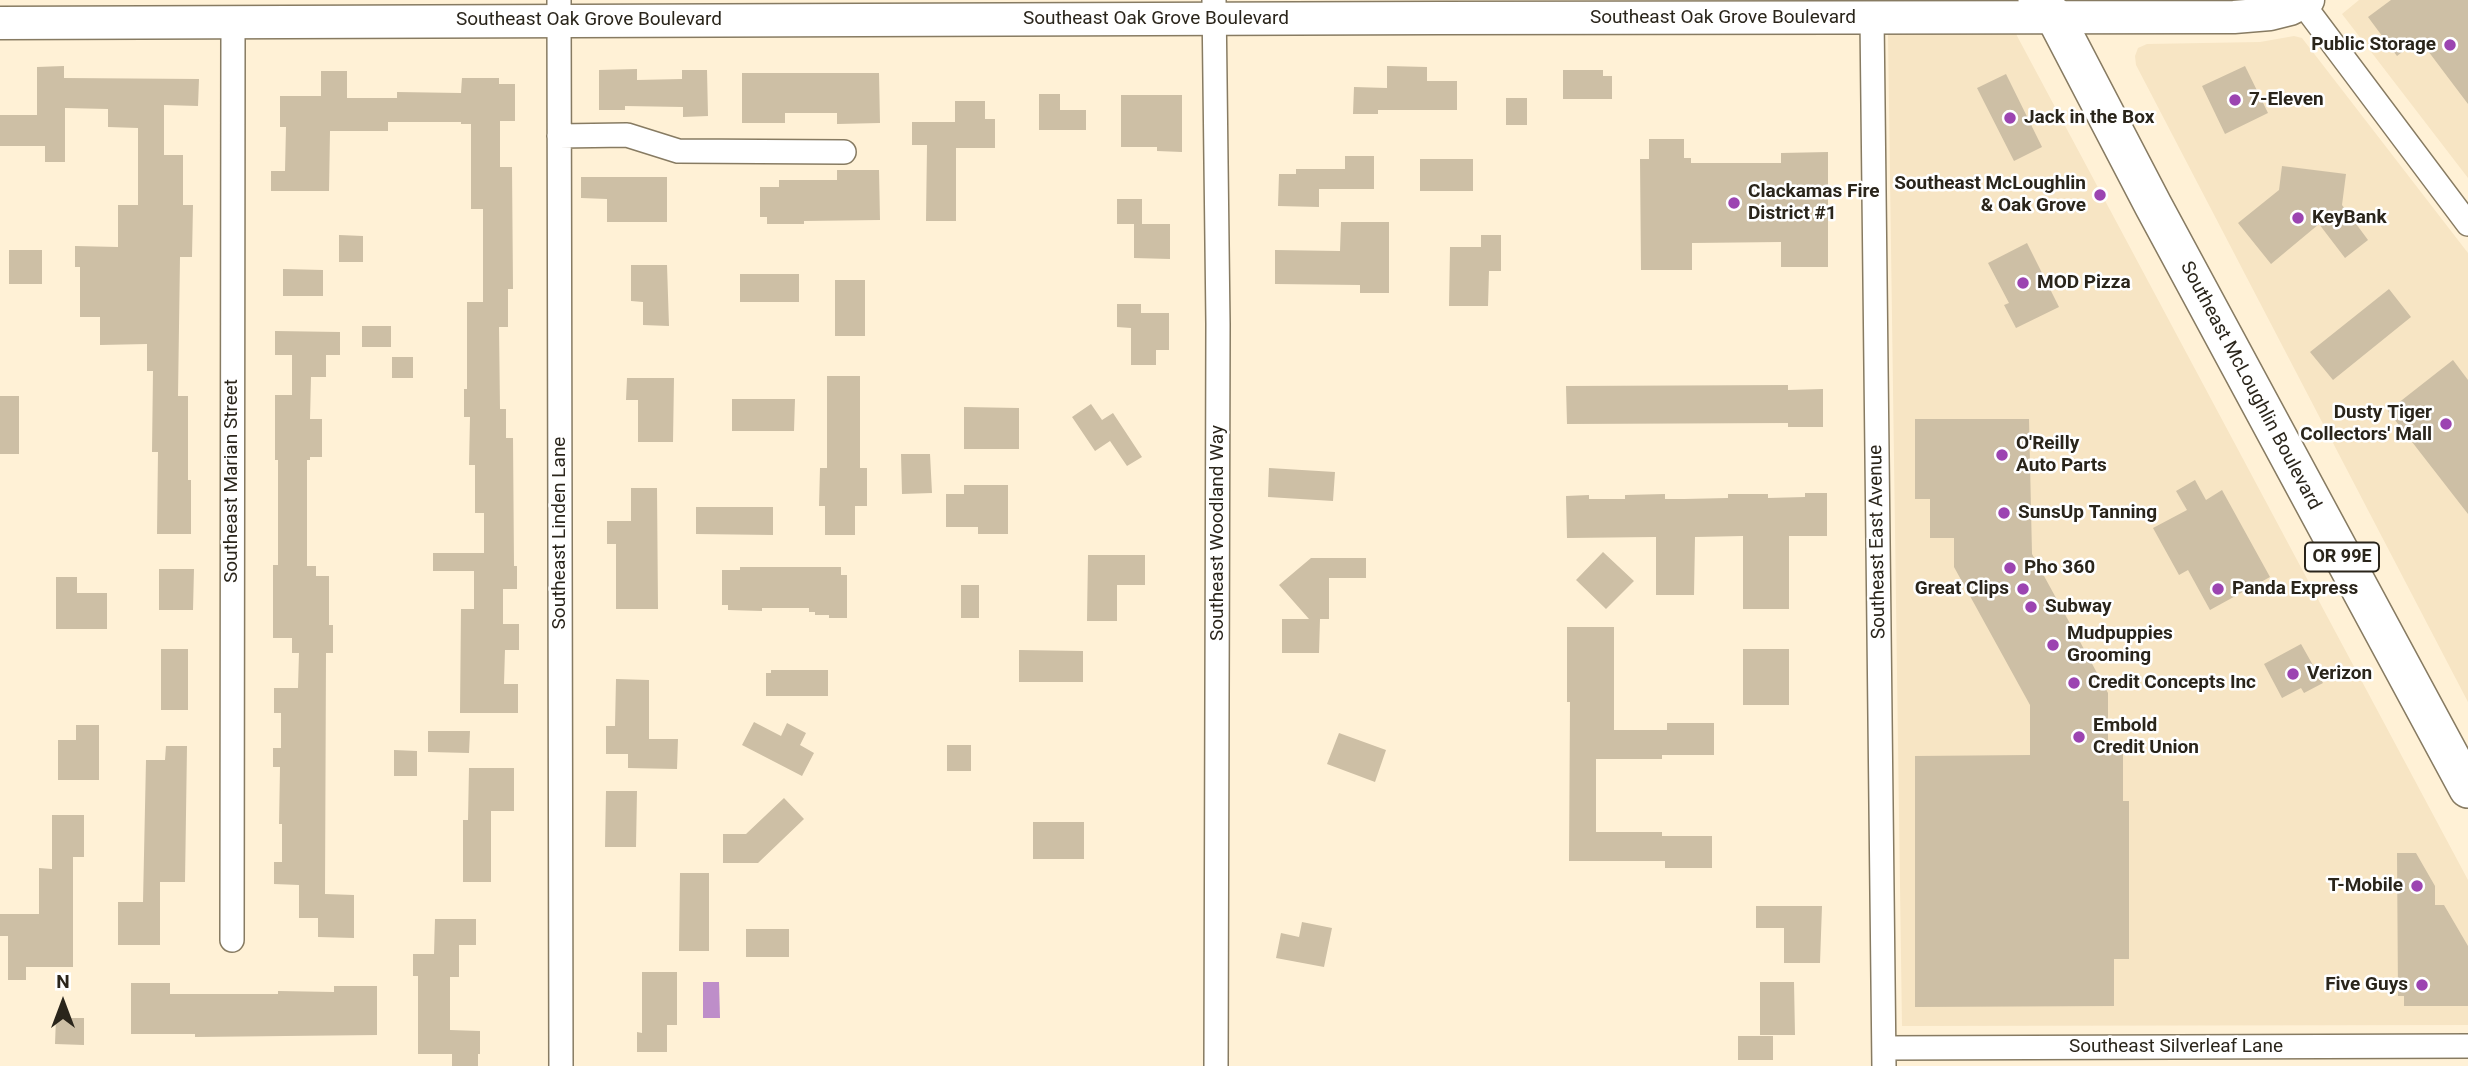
<!DOCTYPE html>
<html>
<head>
<meta charset="utf-8">
<style>
  body { margin:0 }
  #map { position:relative; width:2468px; height:1066px; overflow:hidden; background:#fff1d6; font-family:Roboto,sans-serif }
  canvas { display:block }
  .north { position:absolute; left:28px; top:968px; width:70px; height:70px; -webkit-text-stroke:5px #fff; paint-order:stroke; rotate:0deg; font-size:19px; font-weight:700; line-height:28px; text-align:center; color:#2a251b }
  .north::after { content:''; display:block; margin:auto; width:24px; height:32px; background:#2a251b; clip-path:polygon(50% 0,100% 100%,50% 72%,0 100%) }
</style>
</head>
<body>
<div id="map">
<canvas width="2468" height="1066"></canvas>
<div class="north">N</div>
</div>
<script>
const c = document.querySelector('canvas').getContext('2d');
c.lineJoin = 'round';
function fillPath(path, color) { c.fillStyle = color; c.fill(path, 'evenodd'); }
const shape = rows => new Path2D(rows.map(r => 'M' + r).join(''));
function trace(path, color, width, dash) { c.strokeStyle = color; c.lineWidth = width; c.lineCap = dash ? 'butt' : 'round'; c.setLineDash(dash || []); c.stroke(path); }
function drawText(font, color, halo, rows, align = 'center') {
  c.font = font + ' Roboto,sans-serif'; c.lineWidth = 5; c.setLineDash([]); c.textBaseline = 'middle'; c.strokeStyle = halo; c.fillStyle = color; for (const [text, x, y, turn = 0] of rows) {
    c.save(); c.translate(x, y); c.rotate((+turn || 0) * Math.PI / 180); c.textAlign = isNaN(turn) ? turn : align; if (halo) c.strokeText(text, 0, 0); c.fillText(text, 0, 0); c.restore();
  }
}
const built = shape([
  [2359,0,2468,0,2468,178,2342,14],
  [1888,34,2016,34,2468,880,2468,1025,1902,1026],
  [2294,36,2302,38,2468,253,2468,702,2136,65,2135,56,2138,48,2147,44,2260,42]
]);
const water = shape([
  [703,982,719,982,720,1018,703,1018]
]);
const building = shape([
  [2391,0,2468,0,2468,104,2419,39,2397,56,2368,17],
  [64,66,64,78,199,79,198,106,164,105,164,155,183,155,183,205,193,205,192,257,180,257,178,396,188,396,188,480,191,480,191,534,157,534,158,452,152,452,153,371,147,371,147,344,100,345,100,317,80,317,80,267,75,267,75,246,118,247,118,205,138,205,138,128,108,127,108,109,65,108,65,162,45,162,45,146,0,146,0,115,37,115,37,67],
  [1387,66,1427,67,1427,81,1457,81,1457,110,1378,110,1378,114,1353,114,1354,87,1387,88],
  [2245,66,2268,113,2225,134,2202,86],
  [637,69,637,80,682,79,682,70,707,70,708,116,683,117,683,107,625,106,625,110,599,110,599,70],
  [1563,70,1603,70,1603,76,1612,76,1612,99,1563,99],
  [321,71,347,71,347,98,397,98,397,92,461,93,462,78,499,78,499,84,515,84,515,121,500,121,500,167,512,167,513,289,508,289,508,327,499,327,500,409,506,409,506,438,513,438,514,566,517,566,517,589,503,589,503,624,519,624,519,650,505,650,504,684,518,684,518,713,460,713,461,609,474,609,474,571,433,571,433,553,484,553,484,513,475,513,475,465,469,465,470,417,464,417,464,389,467,389,467,302,483,302,483,209,471,209,471,124,461,124,461,122,388,122,388,131,330,131,329,191,271,191,271,171,285,171,286,127,280,127,280,96,321,96],
  [742,73,879,73,880,123,837,124,837,113,785,113,785,123,742,123],
  [2006,74,2042,147,2014,161,1977,88],
  [1039,94,1060,94,1060,110,1086,110,1086,130,1039,130],
  [1121,95,1182,95,1182,152,1157,151,1157,147,1121,147],
  [1506,98,1527,98,1527,125,1506,125],
  [955,101,985,101,985,119,995,119,995,148,956,148,956,221,926,221,927,145,912,145,912,122,955,122],
  [1649,139,1684,139,1684,158,1691,158,1691,163,1781,163,1781,153,1828,152,1828,267,1781,267,1781,242,1692,243,1692,270,1641,270,1640,159,1649,159],
  [1345,156,1374,156,1374,189,1319,189,1319,207,1278,206,1279,174,1296,174,1296,169,1345,169],
  [1420,159,1473,159,1473,191,1420,191],
  [2282,166,2346,174,2342,205,2368,240,2345,258,2319,224,2271,264,2238,223,2279,190],
  [837,170,879,170,880,220,804,221,804,224,767,224,767,217,760,217,760,187,779,187,779,180,837,180],
  [581,177,667,177,667,222,607,222,607,199,581,198],
  [1117,199,1142,199,1142,224,1170,224,1170,259,1134,258,1134,224,1117,224],
  [1341,222,1389,222,1389,293,1360,293,1360,285,1275,284,1275,250,1340,251],
  [339,235,363,236,363,262,339,262],
  [1481,235,1501,235,1501,271,1489,271,1488,306,1449,306,1450,247,1481,247],
  [2027,243,2059,307,2016,328,2004,305,2009,303,1988,263],
  [9,250,42,250,42,284,9,284],
  [631,265,667,265,669,326,643,325,643,302,631,301],
  [283,269,323,270,323,296,283,296],
  [740,274,799,274,799,302,740,302],
  [835,280,865,280,865,336,835,336],
  [2389,289,2411,317,2333,380,2310,352],
  [1117,304,1141,304,1141,313,1169,313,1169,350,1156,350,1156,365,1131,365,1131,328,1117,327],
  [362,326,391,326,391,347,362,347],
  [275,331,340,332,340,355,326,355,326,377,311,377,310,419,322,419,322,457,310,457,310,460,307,460,307,566,316,566,316,576,329,576,329,625,333,625,333,653,326,653,325,894,354,895,354,938,318,937,318,918,299,918,299,885,274,884,274,862,282,862,282,824,279,824,280,767,273,767,273,748,281,748,281,713,274,713,274,688,298,688,299,653,292,653,292,638,273,638,273,565,278,565,278,460,275,460,275,395,292,395,292,355,275,355],
  [392,357,413,357,413,378,392,378],
  [2453,360,2468,380,2468,514,2388,411],
  [827,376,860,376,860,468,867,468,867,506,855,506,855,535,825,535,825,506,819,506,820,468,827,468],
  [627,378,674,378,673,442,638,442,638,400,626,400],
  [1788,385,1788,390,1823,389,1823,427,1788,427,1788,423,1567,424,1566,386],
  [0,396,19,396,19,454,0,454],
  [732,399,795,399,794,431,732,431],
  [1091,404,1102,420,1113,413,1142,457,1127,466,1110,441,1095,451,1072,417],
  [964,407,1019,408,1019,449,964,449],
  [1915,419,2029,419,2032,554,2108,693,2108,751,2123,751,2123,801,2129,801,2129,959,2114,959,2114,1006,1915,1007,1915,756,2030,755,2030,705,1954,567,1954,538,1930,538,1930,499,1915,499],
  [901,454,930,454,932,493,902,494],
  [1269,468,1335,472,1333,501,1268,497],
  [2195,480,2206,500,2222,490,2270,577,2210,610,2188,570,2179,575,2153,528,2187,510,2176,491],
  [964,485,1008,485,1008,534,978,534,978,527,946,527,946,494,964,494],
  [631,488,657,488,658,609,616,609,616,544,607,544,607,521,631,521],
  [1805,493,1827,493,1827,536,1789,536,1789,609,1743,609,1743,536,1695,537,1694,595,1656,595,1656,537,1567,538,1566,496,1589,495,1589,499,1625,499,1625,495,1665,494,1665,499,1684,499,1728,498,1728,494,1768,494,1768,498,1805,497],
  [696,507,773,507,773,535,696,534],
  [1603,552,1634,581,1606,609,1576,580],
  [1088,555,1145,555,1145,585,1117,585,1117,621,1087,621],
  [1311,558,1366,558,1366,578,1329,578,1329,619,1320,619,1319,653,1282,653,1282,619,1309,619,1279,585],
  [740,567,841,567,841,575,847,575,847,618,829,618,829,615,815,615,815,612,809,612,809,608,762,608,762,611,728,610,728,605,722,605,722,570,740,570],
  [159,569,194,569,193,610,159,610],
  [56,577,77,577,77,593,107,593,107,629,56,629],
  [961,585,979,585,979,618,961,618],
  [1567,627,1614,627,1614,730,1667,730,1667,723,1714,723,1714,755,1662,755,1662,759,1596,759,1596,832,1662,832,1662,836,1712,836,1712,868,1665,868,1665,861,1569,861,1570,702,1567,702],
  [2301,644,2323,683,2304,693,2301,688,2282,698,2264,664],
  [161,649,188,649,188,710,161,710],
  [1743,649,1789,649,1789,705,1743,705],
  [1019,650,1083,651,1083,682,1019,682],
  [771,670,828,670,828,696,766,696,766,673,771,673],
  [616,679,649,680,649,739,678,739,677,769,628,768,628,754,606,754,606,726,615,726],
  [754,722,781,736,787,723,806,733,800,745,814,753,802,776,742,745],
  [76,725,99,725,99,780,58,780,58,740,76,740],
  [428,731,470,731,469,753,428,752],
  [1339,733,1386,750,1375,782,1327,764],
  [947,745,971,745,971,771,947,771],
  [166,746,187,746,185,882,160,882,160,945,118,945,118,902,143,902,146,760,165,760],
  [394,750,417,751,417,776,394,776],
  [469,768,514,768,514,811,491,811,491,882,463,882,463,820,468,820],
  [606,791,637,791,636,847,605,847],
  [784,798,804,819,758,863,723,863,723,834,746,834],
  [52,815,84,815,84,857,73,857,73,967,26,967,26,980,8,980,8,936,0,936,0,914,39,914,39,868,52,869],
  [1033,822,1084,822,1084,859,1033,859],
  [2397,853,2416,853,2435,886,2435,905,2444,905,2468,946,2468,1006,2404,1006,2404,996,2398,996],
  [680,873,709,873,709,951,679,951],
  [1756,906,1822,906,1820,963,1784,963,1784,928,1756,928],
  [435,919,476,919,476,945,459,945,459,977,450,977,450,1030,480,1031,480,1054,478,1054,478,1066,452,1066,452,1054,418,1054,418,976,413,976,413,954,434,954],
  [1302,922,1332,928,1324,967,1276,958,1281,933,1299,937],
  [746,929,789,929,789,957,746,957],
  [642,972,677,972,677,1025,667,1025,667,1052,637,1052,637,1032,642,1033],
  [1760,982,1794,982,1795,1035,1760,1035],
  [131,983,170,983,170,994,278,994,278,991,334,992,334,986,377,986,377,1035,195,1037,195,1034,131,1034],
  [56,1018,84,1018,84,1045,55,1044],
  [1738,1036,1773,1036,1773,1060,1738,1060]
]);
const street = shape([
  [559,0,561,1066],
  [1214,0,1218,324,1216,1066],
  [2303,4,2468,224],
  [1872,17,1884,1066],
  [559,136,627,135,678,151,844,152],
  [232,940,233,23],
  [1884,1048,2468,1046]
]);
const secondary = shape([
  [0,23,1438,18,2234,17,2270,14,2290,9,2308,0]
]);
const primary = shape([
  [2037,0,2055,17,2153,205,2468,789]
]);
const markers = [
  [2450,45,7,"#9c44b1"],
  [2235,100,7,"#9c44b1"],
  [2010,118,7,"#9c44b1"],
  [2100,195,7,"#9c44b1"],
  [1734,203,7,"#9c44b1"],
  [2298,218,7,"#9c44b1"],
  [2023,283,7,"#9c44b1"],
  [2446,424,7,"#9c44b1"],
  [2002,455,7,"#9c44b1"],
  [2004,513,7,"#9c44b1"],
  [2010,568,7,"#9c44b1"],
  [2023,589,7,"#9c44b1"],
  [2218,589,7,"#9c44b1"],
  [2031,607,7,"#9c44b1"],
  [2053,645,7,"#9c44b1"],
  [2293,674,7,"#9c44b1"],
  [2074,683,7,"#9c44b1"],
  [2079,737,7,"#9c44b1"],
  [2417,886,7,"#9c44b1"],
  [2422,985,7,"#9c44b1"]
];
const shields = [
  [2342,557,74]
];
const shieldNames = [
  ["OR 99E",2342,557]
];
const streetNames = [
  ["Southeast Oak Grove Boulevard",1723,18],
  ["Southeast Oak Grove Boulevard",1156,19],
  ["Southeast Oak Grove Boulevard",589,20],
  ["Southeast McLoughlin Boulevard",2250,386,62],
  ["Southeast Marian Street",232,481,-90],
  ["Southeast Linden Lane",560,533,-90],
  ["Southeast Woodland Way",1218,533,-90],
  ["Southeast East Avenue",1878,542,-91],
  ["Southeast Silverleaf Lane",2176,1047]
];
const poiNames = [
  ["Public Storage",2436,45,"right"],
  ["7-Eleven",2249,100],
  ["Jack in the Box",2024,118],
  ["Southeast McLoughlin",2086,184,"right"],
  ["& Oak Grove",2086,206,"right"],
  ["Clackamas Fire",1748,192],
  ["District #1",1748,214],
  ["KeyBank",2312,218],
  ["MOD Pizza",2037,283],
  ["Dusty Tiger",2432,413,"right"],
  ["Collectors' Mall",2432,435,"right"],
  ["O'Reilly",2016,444],
  ["Auto Parts",2016,466],
  ["SunsUp Tanning",2018,513],
  ["Pho 360",2024,568],
  ["Great Clips",2009,589,"right"],
  ["Panda Express",2232,589],
  ["Subway",2045,607],
  ["Mudpuppies",2067,634],
  ["Grooming",2067,656],
  ["Verizon",2307,674],
  ["Credit Concepts Inc",2088,683],
  ["Embold",2093,726],
  ["Credit Union",2093,748],
  ["T-Mobile",2403,886,"right"],
  ["Five Guys",2408,985,"right"]
];
fillPath(built, '#f7e5c4');
fillPath(water, '#be8ec9');
fillPath(building, '#cdbfa5');
trace(street, '#877b62', 26);
trace(secondary, '#877b62', 35);
trace(primary, '#877b62', 40);
trace(street, '#fff', 23);
trace(secondary, '#fff', 32);
trace(primary, '#fff', 37);
for (const [x, y, r, color] of markers) { const dot = new Path2D(); dot.arc(x, y, r, 0, 2 * Math.PI); c.fillStyle = color; c.fill(dot); trace(dot, '#fff', 2.5); }
for (const [x, y, w] of shields) { const box = new Path2D(); box.roundRect(x - w / 2, y - 14.5, w, 29, 5); c.fillStyle = '#fff'; c.fill(box); trace(box, '#2a251b', 2); }
drawText('bold 18px', '#2a251b', null, shieldNames);
drawText('19px', '#2a251b', '#fff', streetNames);
drawText('bold 19px', '#2a251b', '#fff', poiNames, 'left');
</script>
</body>
</html>
